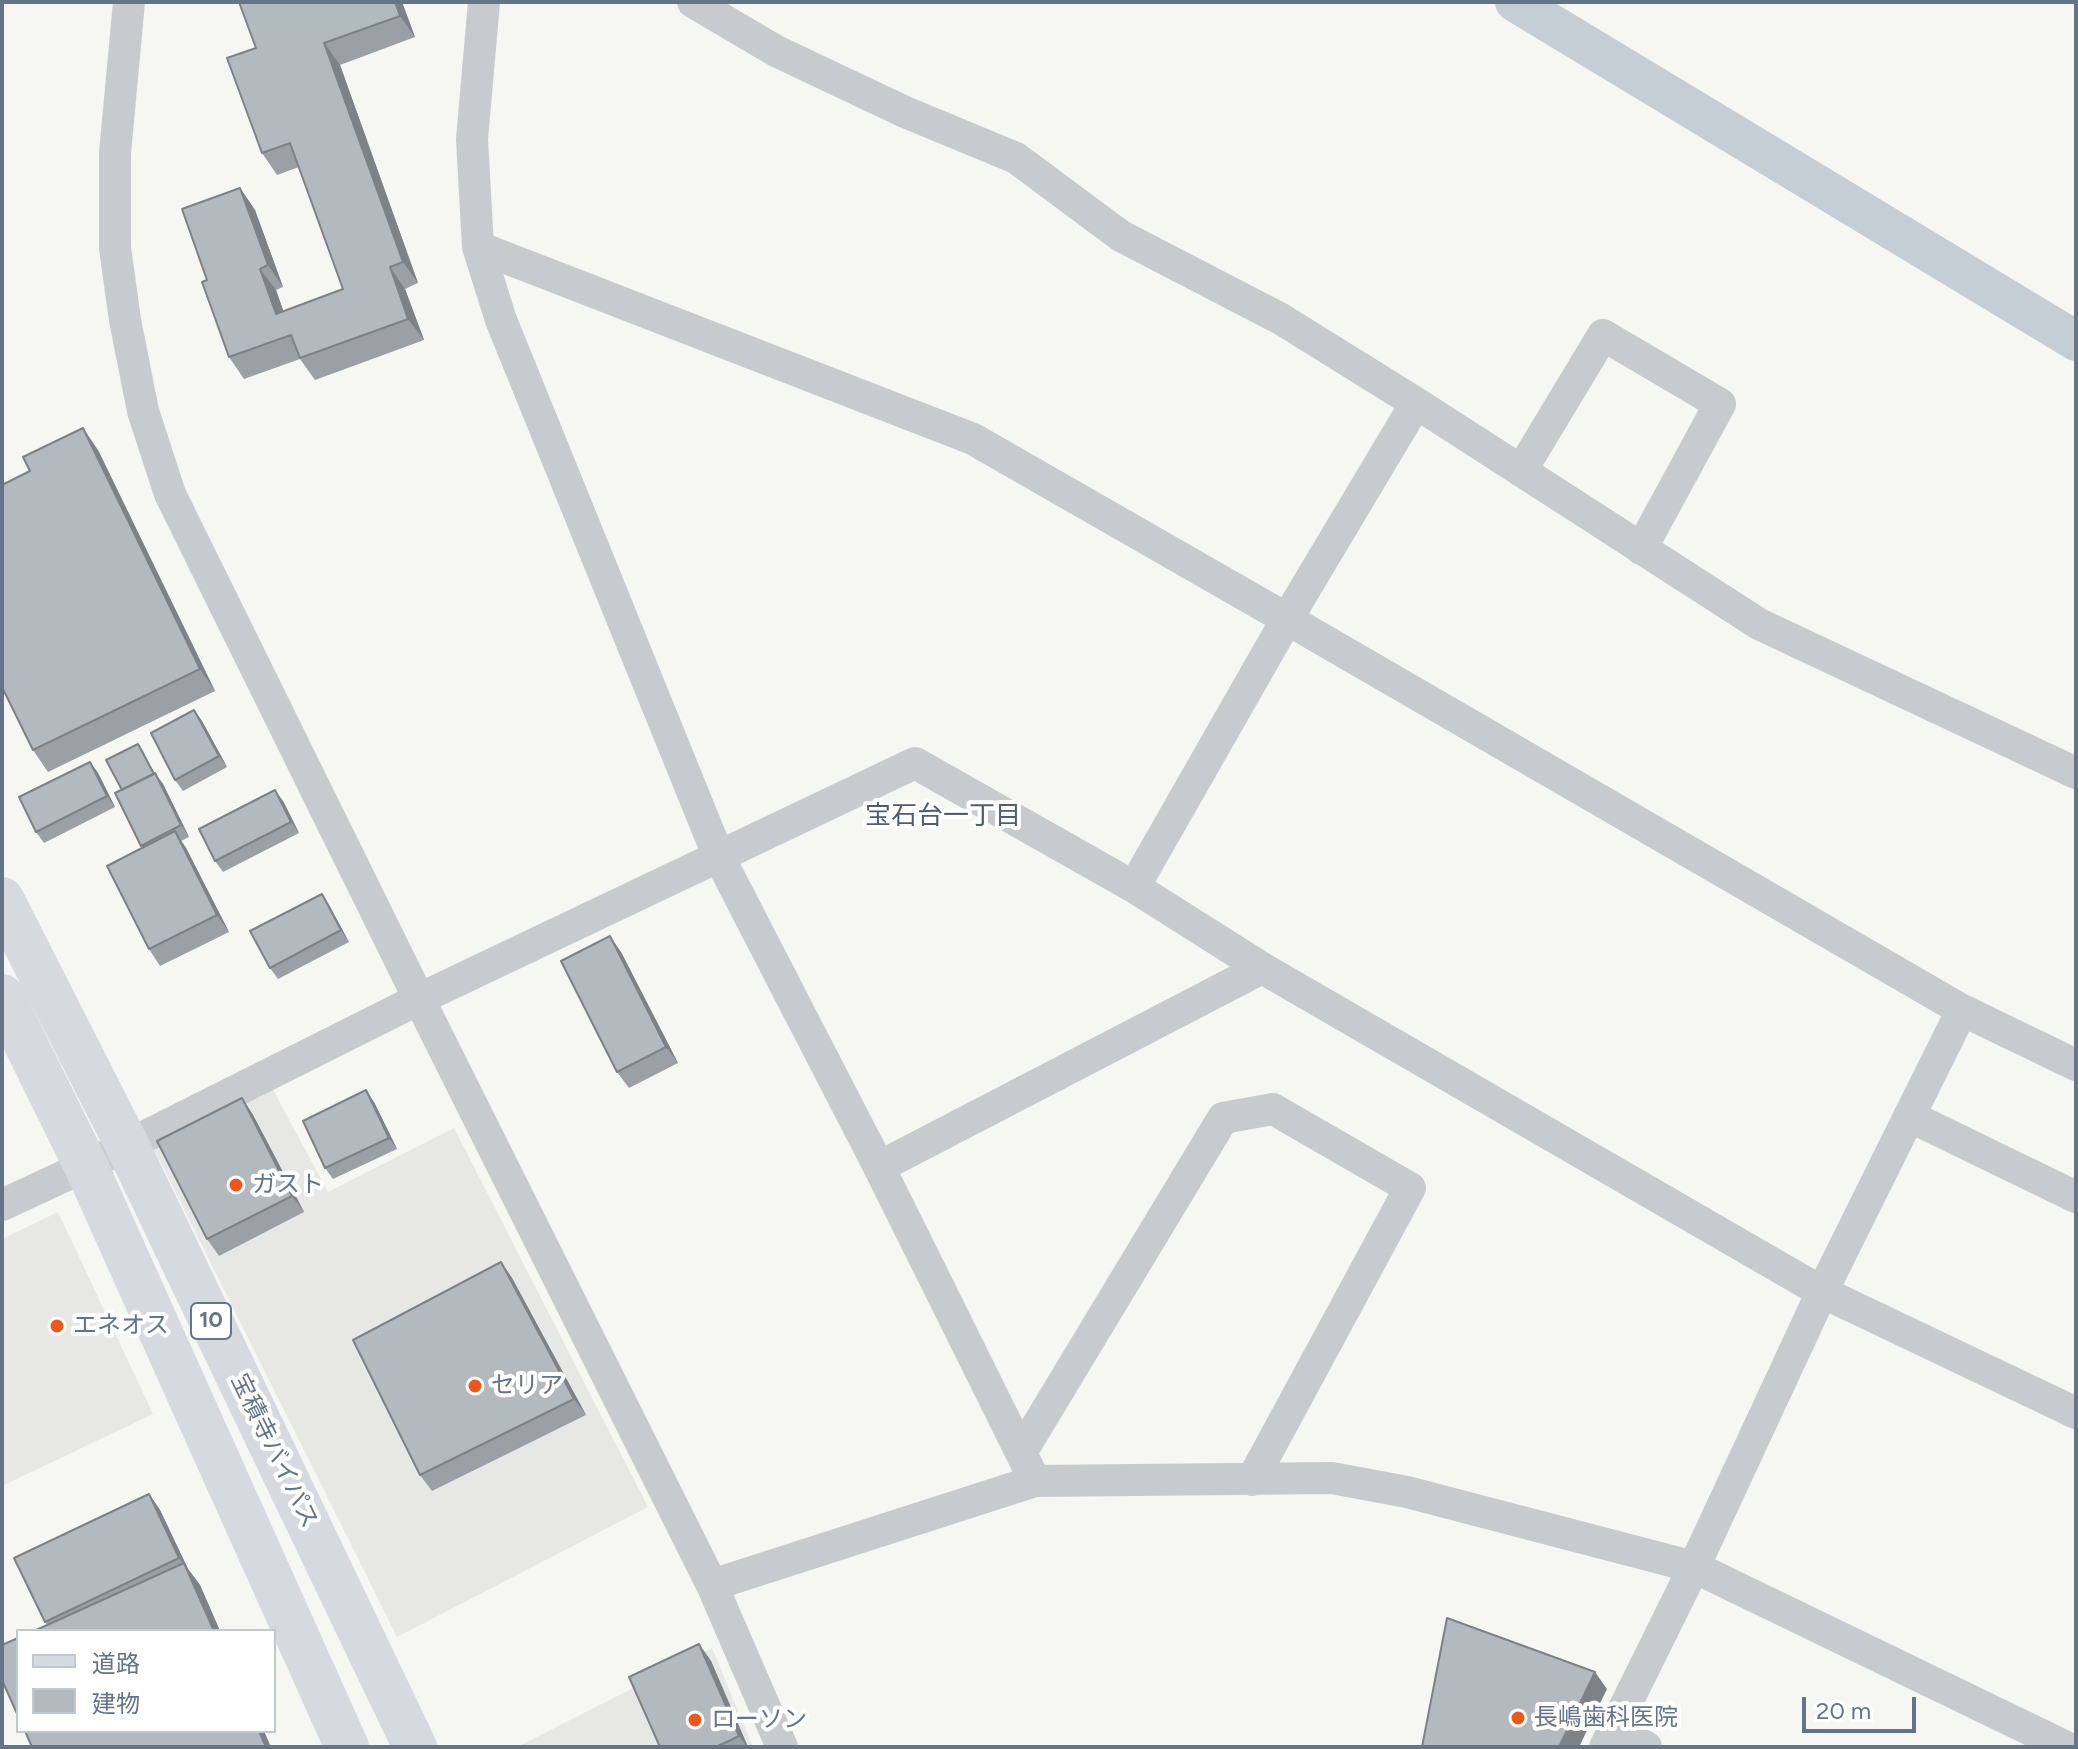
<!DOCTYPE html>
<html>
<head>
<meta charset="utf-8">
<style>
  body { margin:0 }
  #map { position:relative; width:2078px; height:1749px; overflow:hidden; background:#f6f6f2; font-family:Figtree,"Noto Sans JP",sans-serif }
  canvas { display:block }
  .frame { position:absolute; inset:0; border:4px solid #637586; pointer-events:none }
  .legend { position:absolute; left:16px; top:1629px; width:260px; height:104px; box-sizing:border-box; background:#fff; border:2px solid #c1c8cf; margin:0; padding:10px 14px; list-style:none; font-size:24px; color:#637586 }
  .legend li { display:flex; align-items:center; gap:16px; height:40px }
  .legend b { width:40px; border:2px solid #c1c8cf }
  .scale { position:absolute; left:1802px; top:1697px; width:114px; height:36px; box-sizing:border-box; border:4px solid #637586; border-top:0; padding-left:10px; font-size:24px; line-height:28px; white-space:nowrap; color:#637586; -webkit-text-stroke:6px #fff; paint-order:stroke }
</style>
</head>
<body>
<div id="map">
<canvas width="2078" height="1749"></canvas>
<div class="frame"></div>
<ul class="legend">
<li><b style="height:10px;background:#d6dadf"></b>道路</li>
<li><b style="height:22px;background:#b3babf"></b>建物</li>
</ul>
<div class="scale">20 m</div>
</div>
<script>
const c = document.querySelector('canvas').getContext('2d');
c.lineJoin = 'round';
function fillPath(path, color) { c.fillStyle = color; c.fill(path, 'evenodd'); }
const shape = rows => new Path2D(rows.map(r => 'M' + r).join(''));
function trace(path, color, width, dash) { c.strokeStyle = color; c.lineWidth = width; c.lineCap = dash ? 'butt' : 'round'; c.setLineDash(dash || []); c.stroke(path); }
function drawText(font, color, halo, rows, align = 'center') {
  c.font = font + ' Figtree,"Noto Sans JP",sans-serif'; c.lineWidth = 8; c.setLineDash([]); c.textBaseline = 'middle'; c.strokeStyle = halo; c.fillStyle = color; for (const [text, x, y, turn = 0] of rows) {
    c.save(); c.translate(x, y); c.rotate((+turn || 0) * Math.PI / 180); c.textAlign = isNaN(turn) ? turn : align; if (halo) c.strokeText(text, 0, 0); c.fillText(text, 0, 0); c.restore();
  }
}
const built = shape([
  [272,1088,328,1192,454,1128,648,1507,397,1637,154,1149],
  [58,1212,153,1414,2,1486,2,1239],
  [712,1648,753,1747,517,1747]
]);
const canal = shape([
  [1515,2,2076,341]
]);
const street = shape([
  [129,2,115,153,115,248,125,320,143,411,170,494,419,999,712,1585,782,1747],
  [484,2,472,139,478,247,501,320,718,855,879,1167,1035,1481],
  [693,2,776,51,905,112,1016,158,1121,236,1281,319,1416,403,1759,624,2076,773],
  [478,247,973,439,1287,619,1962,1010,2076,1065],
  [1521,471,1603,335,1720,404,1641,549],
  [1134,887,1287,619,1416,403],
  [1909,1116,2076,1197],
  [879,1167,1262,968],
  [2,1205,86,1166,419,999,915,763,1134,887,1262,968,1822,1292,2076,1413],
  [1022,1451,1223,1118,1273,1109,1410,1188,1252,1480],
  [712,1585,1035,1481,1332,1478,1407,1492,1694,1567,2066,1747],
  [1613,1731,1646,1747],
  [1605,1747,1694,1567,1822,1292,1962,1010]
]);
const primary = shape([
  [2,899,127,1145,415,1747],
  [2,996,86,1166,347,1747]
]);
const wall = shape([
  [239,2,402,2,415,37,340,65,418,283,405,289,424,340,315,380,300,359,244,379,229,357,207,280,240,188,255,210,283,287,276,290,283,311,343,289,299,167,277,175,262,153,256,48],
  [98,450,215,691,48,772,33,750],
  [194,710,202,721,227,767,183,791,175,780],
  [142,749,154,773,163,784,189,837,181,841,186,848,229,932,160,966,149,949,142,848,115,793,122,790],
  [90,762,98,773,115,807,44,843,36,832],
  [283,801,299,833,223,872,215,861],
  [322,894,329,905,349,942,278,979,270,968],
  [621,952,678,1063,629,1088,617,1072],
  [242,1098,253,1115,304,1212,219,1256,207,1239],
  [374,1102,397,1149,333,1179,325,1168],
  [501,1262,512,1278,586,1415,432,1491,420,1475],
  [149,1494,160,1510,188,1569,200,1585,220,1631,34,1631,47,1625,45,1622],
  [699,1644,711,1661,748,1747,660,1747]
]);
const shadedWall = shape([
  [395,2,402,2,415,37,400,16],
  [324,43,340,65,418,283,403,262],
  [240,188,255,210,283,287,268,265],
  [390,267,405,289,424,340,408,319],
  [260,269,276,290,292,335,276,314],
  [83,428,98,450,215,691,200,669],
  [194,710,202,721,227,767,219,756],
  [90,762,98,773,115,807,107,796],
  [155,773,163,784,189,837,181,825],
  [275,790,283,801,299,833,291,822],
  [175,831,186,848,229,932,217,915],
  [322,894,329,905,349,942,341,930],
  [610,936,621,952,678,1063,666,1047],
  [366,1090,374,1102,397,1149,389,1138],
  [242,1098,253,1115,304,1212,292,1196],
  [501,1262,512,1278,586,1415,574,1399],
  [149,1494,160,1510,188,1569,200,1585,220,1631,214,1631,187,1568,179,1558],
  [699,1644,711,1661,748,1747,747,1747,739,1736],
  [1595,1672,1607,1689,1579,1747,1559,1747],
  [259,1731,264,1731,271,1747,266,1747]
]);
const building = shape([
  [239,2,395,2,400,16,324,43,403,262,390,267,408,319,300,358,291,335,229,357,202,282,207,280,182,209,240,188,268,265,260,269,276,314,343,289,290,143,262,153,227,58,256,48,239,2],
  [83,428,200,669,33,750,2,687,2,485,30,471,23,457,83,428],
  [194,710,219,756,175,780,151,733,194,710],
  [138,744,154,774,122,790,106,760,138,744],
  [90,762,107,796,36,832,19,797,90,762],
  [155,773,181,825,141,846,115,793,155,773],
  [275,790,291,822,215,861,199,829,275,790],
  [175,831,217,915,149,949,107,866,175,831],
  [322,894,341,930,270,968,250,931,322,894],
  [610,936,666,1047,617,1072,561,961,610,936],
  [366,1090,389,1138,325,1168,303,1121,366,1090],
  [242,1098,292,1196,207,1239,157,1141,242,1098],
  [501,1262,574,1399,420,1475,353,1340,501,1262],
  [149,1494,179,1558,45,1622,14,1558,149,1494],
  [184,1563,214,1631,34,1631,184,1563],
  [1447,1618,1595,1672,1559,1747,1422,1747,1447,1618],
  [18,1638,18,1716,2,1680,2,1645,18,1638],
  [699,1644,739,1736,716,1747,660,1747,629,1677,699,1644],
  [25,1731,259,1731,266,1747,32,1747,25,1731]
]);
const markers = [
  [236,1185,8,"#f05618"],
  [57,1326,8,"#f05618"],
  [475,1386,8,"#f05618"],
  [1518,1718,8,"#f05618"],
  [695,1720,8,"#f05618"]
];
const shields = [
  [211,1321,40]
];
const shieldNames = [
  ["10",211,1321]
];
const poiNames = [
  ["ガスト",252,1185],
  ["エネオス",73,1326],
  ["セリア",491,1386],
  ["長嶋歯科医院",1534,1718],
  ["ローソン",711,1720]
];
const streetNames = [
  ["宝積寺バイパス",274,1451,64]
];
const neighbourhoodNames = [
  ["宝石台一丁目",943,816]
];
fillPath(built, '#e7e8e6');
trace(canal, '#c5ced4', 40);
trace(street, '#c8cbce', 32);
trace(primary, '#d6dadf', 44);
fillPath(wall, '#9aa0a4');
fillPath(shadedWall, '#7d8286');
fillPath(building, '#b3babf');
trace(building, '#7d8286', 2);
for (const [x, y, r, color] of markers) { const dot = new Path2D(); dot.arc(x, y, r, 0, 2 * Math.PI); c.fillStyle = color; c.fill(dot); trace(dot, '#fff', 3); }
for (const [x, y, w] of shields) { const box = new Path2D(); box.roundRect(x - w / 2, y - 18, w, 36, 6); c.fillStyle = '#fff'; c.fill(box); trace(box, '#637586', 2); }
drawText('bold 22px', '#637586', null, shieldNames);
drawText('24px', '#637586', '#fff', poiNames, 'left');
drawText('24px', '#637586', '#fff', streetNames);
drawText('26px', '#515e6a', '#fff', neighbourhoodNames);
</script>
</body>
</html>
